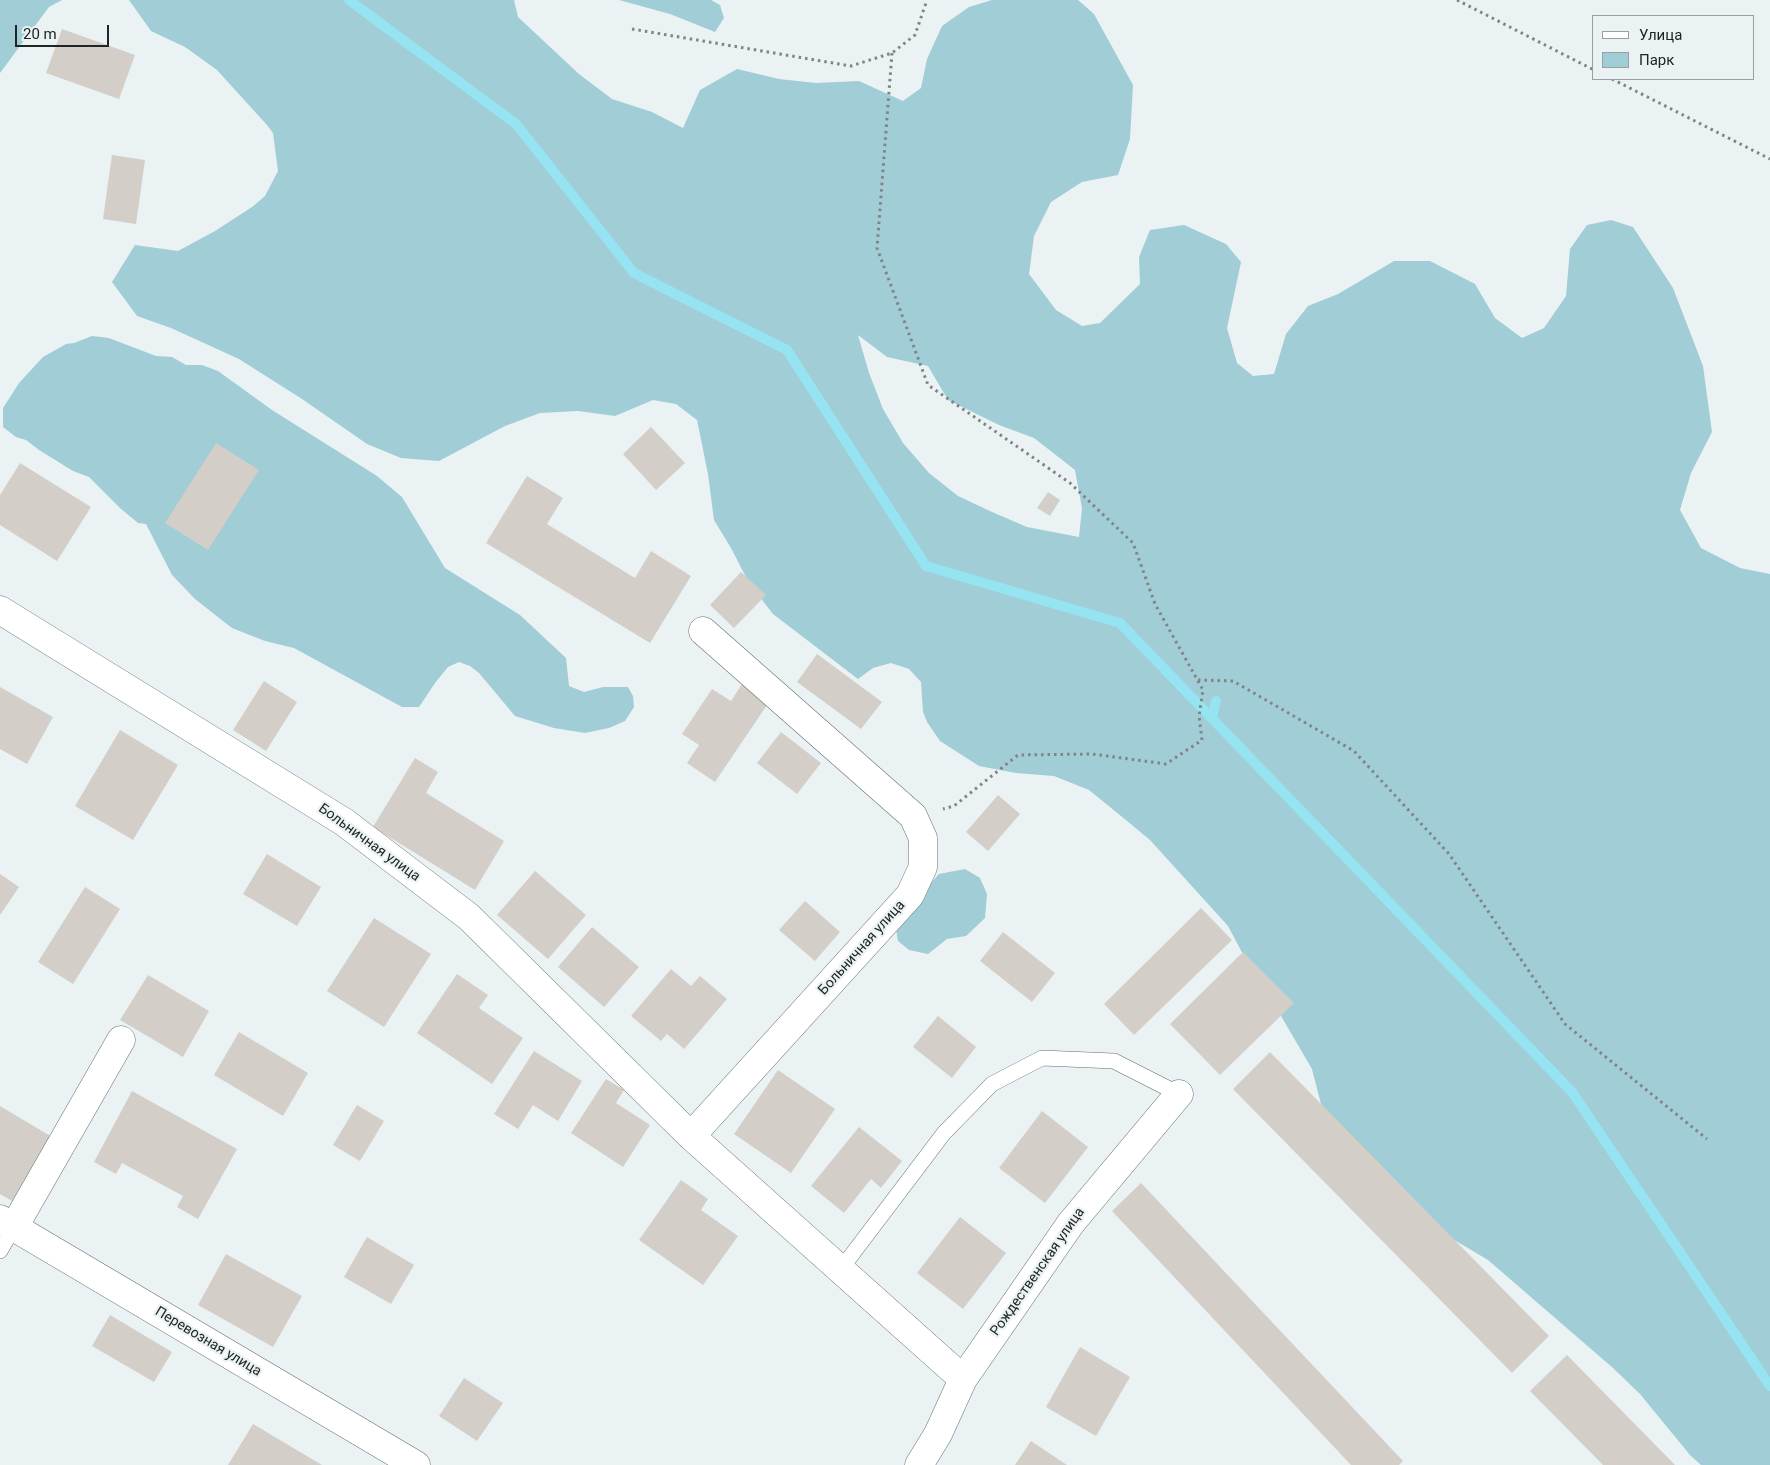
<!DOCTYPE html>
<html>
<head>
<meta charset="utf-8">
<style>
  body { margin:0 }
  #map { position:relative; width:1770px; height:1465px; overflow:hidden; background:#eaf2f4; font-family:Roboto,sans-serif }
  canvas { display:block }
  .legend { position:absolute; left:1592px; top:15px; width:162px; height:65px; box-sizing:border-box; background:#eaf2f4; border:1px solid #9aa0a1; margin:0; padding:6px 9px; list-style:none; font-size:15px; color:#212425 }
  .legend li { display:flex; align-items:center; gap:10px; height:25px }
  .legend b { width:25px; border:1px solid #9aa0a1 }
  .scale { position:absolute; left:15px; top:25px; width:94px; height:22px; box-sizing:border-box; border:2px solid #212425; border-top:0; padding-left:6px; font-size:15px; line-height:18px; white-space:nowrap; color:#212425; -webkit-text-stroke:4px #eaf2f4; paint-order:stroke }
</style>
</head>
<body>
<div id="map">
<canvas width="1770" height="1465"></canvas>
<ul class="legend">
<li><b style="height:6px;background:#fff"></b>Улица</li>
<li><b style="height:14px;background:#a0cdd6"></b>Парк</li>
</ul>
<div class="scale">20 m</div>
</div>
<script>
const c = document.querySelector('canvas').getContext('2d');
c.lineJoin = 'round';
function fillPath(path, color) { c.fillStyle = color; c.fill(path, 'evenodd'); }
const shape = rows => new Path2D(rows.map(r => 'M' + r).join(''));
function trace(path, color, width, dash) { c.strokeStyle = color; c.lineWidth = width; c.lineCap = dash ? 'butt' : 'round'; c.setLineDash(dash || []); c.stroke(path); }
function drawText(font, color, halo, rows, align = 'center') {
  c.font = font + ' Roboto,sans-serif'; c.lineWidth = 4.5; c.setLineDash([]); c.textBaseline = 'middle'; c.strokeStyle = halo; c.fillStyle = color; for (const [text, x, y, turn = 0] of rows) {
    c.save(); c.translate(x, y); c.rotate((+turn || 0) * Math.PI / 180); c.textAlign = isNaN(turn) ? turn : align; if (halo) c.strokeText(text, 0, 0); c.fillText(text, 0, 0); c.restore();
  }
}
const green = shape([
  [0,0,62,0,49,7,0,73],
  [129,0,514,0,518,17,579,74,612,99,652,112,683,128,700,90,737,69,779,79,816,83,859,81,903,101,921,88,927,59,942,26,969,7,992,0,1078,0,1094,14,1133,85,1130,139,1118,175,1082,182,1051,202,1034,236,1029,274,1056,310,1082,326,1100,323,1140,284,1139,257,1150,230,1184,225,1226,244,1241,262,1227,328,1237,363,1253,376,1274,374,1286,334,1308,306,1338,294,1394,261,1430,261,1475,284,1495,318,1522,338,1544,328,1566,296,1570,249,1587,225,1611,220,1633,227,1673,288,1703,366,1712,432,1691,473,1680,510,1701,548,1740,568,1770,574,1770,1465,1701,1465,1690,1455,1640,1394,1613,1368,1488,1260,1424,1222,1322,1108,1312,1069,1267,992,1246,960,1228,926,1150,840,1121,816,1089,790,1054,776,1016,773,979,766,940,741,927,722,923,712,921,682,909,669,891,663,873,668,858,679,773,614,749,583,731,548,714,520,708,474,697,420,676,404,653,400,615,416,578,411,540,413,505,426,439,461,401,458,367,444,302,399,239,359,171,328,137,316,112,282,135,245,178,251,215,231,252,207,265,196,278,171,273,133,267,125,217,70,185,47,151,31],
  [858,335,887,357,928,366,948,400,999,425,1034,438,1075,470,1082,508,1079,537,1027,527,992,512,958,496,929,473,903,443,883,409,869,373],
  [619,0,711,0,720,5,724,18,715,32,670,14],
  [92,336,109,338,156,356,172,357,186,365,202,365,218,371,272,410,377,476,402,497,445,568,520,615,566,658,569,686,584,692,603,687,628,687,633,696,634,707,625,721,609,728,585,733,554,728,515,716,479,673,470,666,459,662,448,667,435,683,419,707,402,707,294,648,265,641,232,628,195,599,172,575,146,524,138,523,120,508,89,477,73,471,39,450,26,440,16,437,3,427,3,408,19,383,43,357,66,344,74,343],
  [965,869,980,878,987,894,985,918,966,936,947,939,928,954,909,950,898,941,895,923,939,874]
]);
const stream = shape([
  [349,0,516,124,634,273,787,350,926,566,1120,623,1572,1092,1770,1386],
  [1212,717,1216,701]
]);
const building = shape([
  [62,29,135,55,119,99,46,73],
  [112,155,145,160,136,224,103,219],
  [651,427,685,463,656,490,623,454],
  [216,443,259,470,208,550,165,523],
  [20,463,91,507,57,561,0,525,0,495],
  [527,476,563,498,547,524,635,578,651,551,691,576,650,643,486,543],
  [1048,492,1060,500,1050,516,1037,508],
  [741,572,766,595,734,628,710,605],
  [817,654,882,702,861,729,797,682],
  [264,681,297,702,266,751,233,730],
  [742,684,769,702,715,782,687,763,699,745,682,734,712,689,731,701],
  [0,687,53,717,27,764,0,749],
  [120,730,178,765,133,840,75,806],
  [781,732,821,763,797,794,757,763],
  [415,758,438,772,426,793,504,841,475,890,373,827],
  [998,795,1020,814,988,851,966,832],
  [267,854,321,887,297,926,243,894],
  [535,871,586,915,548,959,497,915],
  [0,874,19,887,0,915],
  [85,887,120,909,73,984,38,962],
  [805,901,840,932,815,961,779,930],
  [1201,908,1232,940,1134,1035,1104,1004],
  [374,918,431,954,384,1027,327,991],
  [592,927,639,967,604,1007,558,967],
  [1003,932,1055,973,1032,1002,980,961],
  [1243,952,1294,1003,1220,1075,1170,1024],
  [671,969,691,986,700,976,727,999,684,1049,667,1034,661,1041,631,1016],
  [457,974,488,995,479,1008,523,1038,492,1084,417,1033],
  [148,975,209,1011,183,1057,120,1020],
  [938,1016,976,1047,952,1078,913,1047],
  [239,1032,308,1073,283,1116,214,1075],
  [534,1051,582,1081,558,1121,533,1105,518,1129,494,1114],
  [1270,1052,1549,1336,1512,1373,1233,1089],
  [778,1070,835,1109,791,1173,734,1134],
  [606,1079,624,1090,616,1103,650,1125,623,1167,571,1133],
  [132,1091,237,1149,198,1219,177,1207,183,1196,122,1163,116,1174,94,1162],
  [357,1105,384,1121,360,1161,333,1145],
  [0,1106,52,1137,12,1201,0,1194],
  [1042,1111,1088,1147,1045,1203,999,1168],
  [859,1127,902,1161,881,1188,871,1179,844,1213,811,1186],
  [681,1180,708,1199,701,1210,738,1236,703,1285,639,1240],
  [1141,1183,1403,1461,1399,1465,1351,1465,1112,1211],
  [960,1217,1006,1253,963,1309,917,1273],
  [367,1237,414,1265,391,1304,344,1277],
  [226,1254,302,1296,273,1347,198,1305],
  [110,1315,172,1352,154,1382,92,1346],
  [1080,1347,1130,1377,1096,1436,1046,1407],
  [1567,1355,1675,1465,1603,1465,1530,1391],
  [464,1378,503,1403,477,1441,439,1416],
  [253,1424,322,1465,228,1465],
  [1031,1441,1067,1465,1015,1465]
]);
const path = shape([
  [1457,0,1594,70],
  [632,29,851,66,892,53,915,35,927,0],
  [892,53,877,248,928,385,1070,483,1133,543,1155,604,1203,690,1199,716,1202,740,1166,764,1092,754,1018,755,954,806,943,809],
  [1612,79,1770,159],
  [1198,680,1233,681,1354,751,1449,854,1565,1024,1707,1139]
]);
const lane = shape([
  [0,1251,14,1227],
  [841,1269,944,1133,992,1084,1042,1058,1114,1061,1179,1094]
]);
const street = shape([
  [0,610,344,822,469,917,691,1136,963,1379],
  [691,1136,910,895,923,867,923,838,913,816,703,631],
  [0,1219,416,1465],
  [14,1227,121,1040],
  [919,1465,938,1434,963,1379,1071,1223,1179,1094]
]);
const streetNames = [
  ["Больничная улица",369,843,36],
  ["Больничная улица",862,948,-48],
  ["Рождественская улица",1038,1272,-55],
  ["Перевозная улица",208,1342,31]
];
fillPath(green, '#a0cdd6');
trace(stream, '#96e3f2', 10);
fillPath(building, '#d4cec9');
trace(lane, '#676e70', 16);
trace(street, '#676e70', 29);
trace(path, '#7f8486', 3, [2.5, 4]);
trace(lane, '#fff', 15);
trace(street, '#fff', 28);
drawText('14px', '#212425', '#eaf2f4', streetNames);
</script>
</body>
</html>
